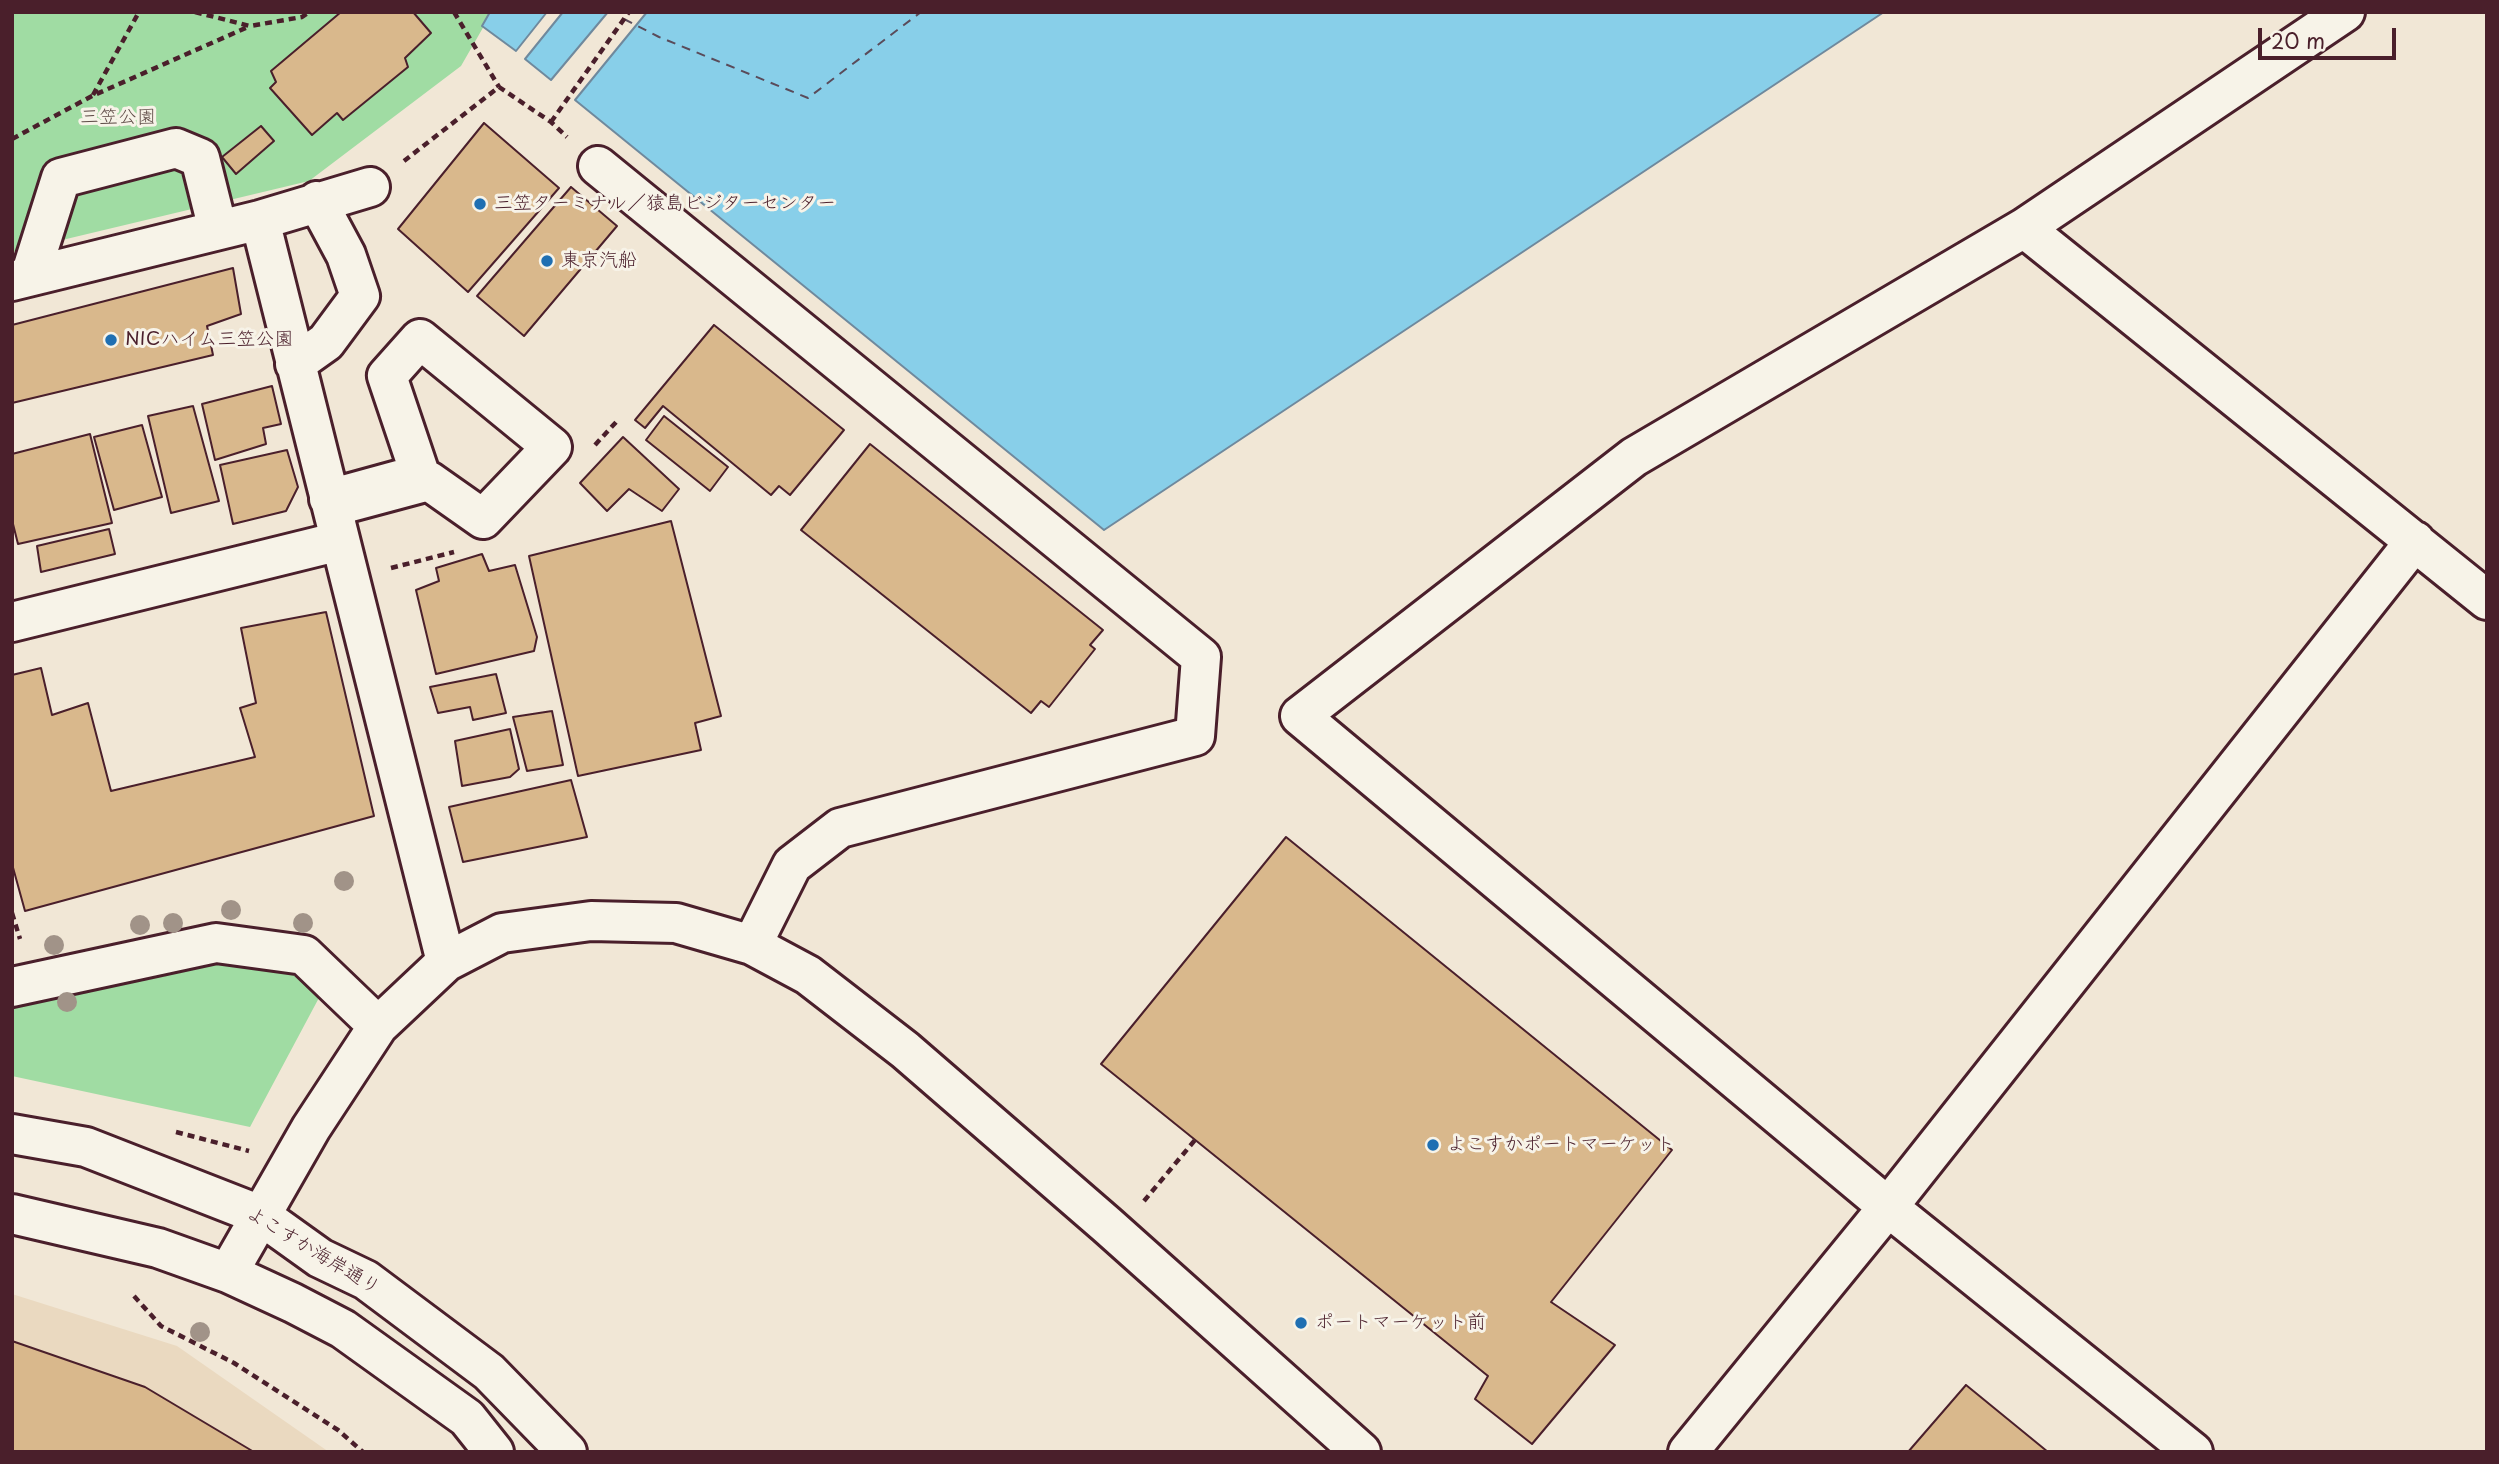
<!DOCTYPE html>
<html>
<head>
<meta charset="utf-8">
<style>
  body { margin:0 }
  #map { position:relative; width:2499px; height:1464px; overflow:hidden; background:#f1e7d6; font-family:"Playpen Sans",sans-serif }
  canvas { display:block }
  .frame { position:absolute; inset:0; border:14px solid #4a1f2b; pointer-events:none }
  .scale { position:absolute; left:2258px; top:28px; width:138px; height:32px; box-sizing:border-box; border:4px solid #4a1f2b; border-top:0; padding-left:9px; font-size:21px; line-height:24px; white-space:nowrap; color:#4a1f2b; -webkit-text-stroke:5px #f7f3e8; paint-order:stroke }
</style>
</head>
<body>
<div id="map">
<canvas width="2499" height="1464"></canvas>
<div class="frame"></div>
<div class="scale">20 m</div>
</div>
<script>
const c = document.querySelector('canvas').getContext('2d');
c.lineJoin = 'round';
function fillPath(path, color) { c.fillStyle = color; c.fill(path, 'evenodd'); }
const shape = rows => new Path2D(rows.map(r => 'M' + r).join(''));
function trace(path, color, width, dash) { c.strokeStyle = color; c.lineWidth = width; c.lineCap = dash ? 'butt' : 'round'; c.setLineDash(dash || []); c.stroke(path); }
function drawText(font, color, halo, rows, align = 'center') {
  c.font = font + ' "Playpen Sans","Klee One",sans-serif'; c.lineWidth = 6; c.setLineDash([]); c.textBaseline = 'middle'; c.strokeStyle = halo; c.fillStyle = color; for (const [text, x, y, turn = 0] of rows) {
    c.save(); c.translate(x, y); c.rotate((+turn || 0) * Math.PI / 180); c.textAlign = isNaN(turn) ? turn : align; if (halo) c.strokeText(text, 0, 0); c.fillText(text, 0, 0); c.restore();
  }
}
const built = shape([
  [12,1294,177,1346,329,1452,12,1452]
]);
const green = shape([
  [12,12,492,12,461,66,309,181,12,252],
  [226,954,282,963,321,994,250,1127,12,1076,12,1002]
]);
const water = shape([
  [490,12,547,12,516,51,482,26,490,12],
  [563,12,608,12,551,80,525,59,563,12],
  [647,12,1884,12,1104,530,575,100,647,12]
]);
const ferry = shape([
  [624,19,659,37,808,98,921,12]
]);
const building = shape([
  [341,12,413,12,431,33,405,58,408,67,343,120,337,113,312,135,270,88,276,82,271,71,341,12],
  [484,123,559,188,468,292,398,229,484,123],
  [261,126,274,141,236,174,222,157,261,126],
  [571,187,617,226,524,336,477,296,571,187],
  [233,268,241,314,207,326,213,355,12,403,12,325,233,268],
  [714,325,844,430,790,495,779,486,771,495,663,406,645,428,635,420,714,325],
  [272,386,281,424,263,428,266,444,215,460,202,404,272,386],
  [193,406,219,501,171,513,148,416,193,406],
  [664,416,728,467,710,491,646,440,664,416],
  [142,425,162,497,114,510,94,437,142,425],
  [90,434,112,523,18,544,12,520,12,454,90,434],
  [623,437,679,489,662,511,629,489,607,511,580,483,623,437],
  [870,444,1103,630,1090,645,1095,649,1049,707,1041,701,1031,713,801,530,870,444],
  [287,450,298,487,286,511,233,524,220,465,287,450],
  [671,521,721,716,695,723,701,750,578,776,529,556,671,521],
  [109,529,115,554,41,572,37,546,109,529],
  [482,554,489,571,515,565,537,637,534,651,436,674,416,590,439,581,436,568,482,554],
  [326,612,374,816,25,911,12,864,12,675,41,668,52,715,88,703,111,791,255,757,240,708,256,703,241,628,326,612],
  [496,674,506,713,473,720,470,707,438,713,430,687,496,674],
  [552,711,563,765,527,771,513,717,552,711],
  [510,729,519,769,510,777,462,786,455,741,510,729],
  [571,780,587,837,463,862,449,807,571,780],
  [1286,837,1672,1150,1551,1302,1615,1345,1532,1444,1475,1399,1488,1376,1101,1064,1286,837],
  [12,1341,145,1387,254,1452,12,1452,12,1341],
  [1966,1385,2048,1452,1908,1452,1966,1385]
]);
const path = shape([
  [195,12,250,26,302,17,309,12],
  [454,12,499,87],
  [93,95,139,12],
  [551,122,629,12],
  [12,139,92,96,250,26],
  [404,161,499,87,551,122,567,137],
  [595,445,618,420],
  [391,568,454,552],
  [12,913,20,939],
  [176,1132,249,1151],
  [1144,1201,1195,1140],
  [134,1296,161,1326,234,1363,338,1430,363,1452]
]);
const minor = shape([
  [598,166,1201,657,1195,736,840,828,792,865,752,945],
  [260,220,446,962],
  [2024,228,2487,600],
  [30,276,61,178,176,148,200,158,218,230],
  [12,281,260,220,370,187],
  [295,364,326,342,360,296,346,255,317,201],
  [329,499,420,474,387,376,420,339,552,447,483,519,429,481,332,507],
  [12,622,340,541],
  [12,987,216,943,304,955,378,1026],
  [12,1134,86,1147,260,1215,320,1258,366,1280,489,1372,567,1452],
  [12,1214,158,1248,228,1273,293,1303,343,1329,467,1418,494,1452],
  [228,1273,311,1128,378,1026,446,962,502,933,591,921,676,923,752,945,808,975,905,1050,1107,1225,1361,1452],
  [1688,1452,1888,1207,2415,541],
  [2193,1452,1888,1207,1300,716,1634,457,2024,228,2345,12]
]);
const trees = [
  [344,881],
  [231,910],
  [173,923],
  [303,923],
  [140,925],
  [54,945],
  [67,1002],
  [200,1332]
];
const markers = [
  [480,204,7,"#1f6fb2"],
  [547,261,7,"#1f6fb2"],
  [111,340,7,"#1f6fb2"],
  [1433,1145,7,"#1f6fb2"],
  [1301,1323,7,"#1f6fb2"]
];
const parkNames = [
  ["三笠公園",118,118]
];
const poiNames = [
  ["三笠ターミナル／猿島ビジターセンター",494,204],
  ["東京汽船",561,261],
  ["NICハイム三笠公園",125,340],
  ["よこすかポートマーケット",1447,1145],
  ["ポートマーケット前",1315,1323]
];
const streetNames = [
  ["よこすか海岸通り",313,1251,31]
];
fillPath(built, '#ead9c0');
fillPath(green, '#a0dca3');
fillPath(water, '#88cfe9');
trace(water, '#6f899d', 2);
trace(ferry, '#5a4b5a', 2, [9, 7]);
fillPath(building, '#d9b88c');
trace(building, '#4a1f2b', 2);
trace(minor, '#4a1f2b', 44);
trace(path, '#4a1f2b', 4.5, [7, 5]);
trace(minor, '#f7f3e8', 38);
c.fillStyle = '#a19388';
for (const [x, y] of trees) { c.beginPath(); c.arc(x, y, 10, 0, 2 * Math.PI); c.fill(); }
for (const [x, y, r, color] of markers) { const dot = new Path2D(); dot.arc(x, y, r, 0, 2 * Math.PI); c.fillStyle = color; c.fill(dot); trace(dot, '#f7f3e8', 2.5); }
drawText('19px', '#604e49', '#f7f3e8', parkNames);
drawText('19px', '#4a1f2b', '#f7f3e8', poiNames, 'left');
drawText('19px', '#4a1f2b', '#f7f3e8', streetNames);
</script>
</body>
</html>
